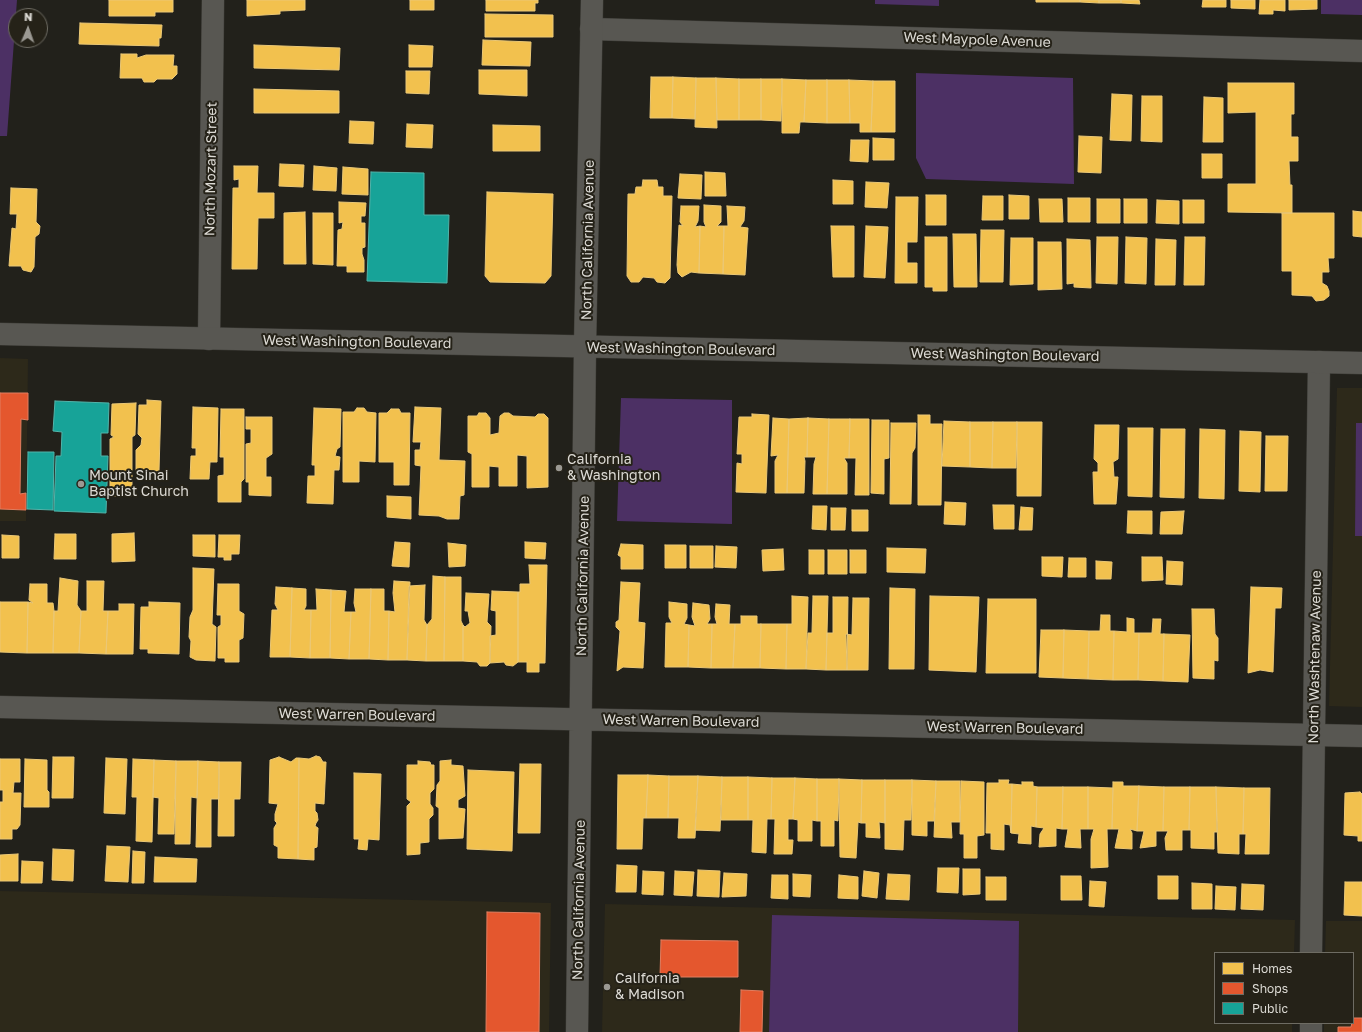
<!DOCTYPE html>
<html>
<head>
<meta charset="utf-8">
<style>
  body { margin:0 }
  #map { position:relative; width:1362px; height:1032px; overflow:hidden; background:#22211b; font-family:"Golos Text",sans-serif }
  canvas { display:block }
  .legend { position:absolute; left:1214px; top:952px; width:140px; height:72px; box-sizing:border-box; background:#252218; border:1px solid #6e6c63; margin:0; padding:5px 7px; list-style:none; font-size:12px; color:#dcdad4 }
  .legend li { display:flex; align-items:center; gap:8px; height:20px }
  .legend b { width:20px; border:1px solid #6e6c63 }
  .north { position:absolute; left:8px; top:8px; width:40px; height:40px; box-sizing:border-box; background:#252218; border:1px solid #6e6c63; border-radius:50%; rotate:2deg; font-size:11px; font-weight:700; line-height:16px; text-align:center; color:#dcdad4 }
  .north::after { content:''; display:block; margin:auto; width:14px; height:18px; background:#9b9993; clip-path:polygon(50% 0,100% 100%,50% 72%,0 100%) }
</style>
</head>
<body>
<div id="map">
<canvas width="1362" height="1032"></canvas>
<ul class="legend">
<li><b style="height:11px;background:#f2c14e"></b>Homes</li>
<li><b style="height:11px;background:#e4572e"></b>Shops</li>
<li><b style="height:11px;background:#17a398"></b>Public</li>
</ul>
<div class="north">N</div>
</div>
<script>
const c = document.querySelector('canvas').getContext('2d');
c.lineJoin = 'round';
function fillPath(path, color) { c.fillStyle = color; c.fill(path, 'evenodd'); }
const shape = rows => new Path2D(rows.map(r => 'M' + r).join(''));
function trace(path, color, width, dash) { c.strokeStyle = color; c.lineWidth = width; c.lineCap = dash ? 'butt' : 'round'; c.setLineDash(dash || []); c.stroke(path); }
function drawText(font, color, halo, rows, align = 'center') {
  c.font = font + ' "Golos Text",sans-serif'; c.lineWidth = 4; c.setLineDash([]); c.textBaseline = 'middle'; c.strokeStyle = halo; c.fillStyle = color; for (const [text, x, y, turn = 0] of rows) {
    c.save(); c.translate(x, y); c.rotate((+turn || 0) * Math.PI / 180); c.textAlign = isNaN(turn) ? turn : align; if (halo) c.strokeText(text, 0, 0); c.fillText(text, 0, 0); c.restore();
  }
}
const built = shape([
  [0,358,28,359,26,521,0,521],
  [1337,388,1362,388,1362,707,1329,706],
  [0,891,551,903,549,1032,0,1032],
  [605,904,1295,920,1294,953,1215,953,1215,1023,1292,1023,1292,1032,602,1032],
  [1326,921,1362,921,1362,1032,1324,1032,1324,1023,1353,1023,1353,953,1325,953]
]);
const green = shape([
  [0,0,17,0,7,136,0,136],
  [875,0,939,0,939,6,875,4],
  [1321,0,1362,0,1362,15,1321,14],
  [916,73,1073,78,1074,184,926,179,916,158],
  [621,398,732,400,732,524,617,521],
  [1356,423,1362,423,1362,536,1355,536],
  [772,915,1019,921,1018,1032,769,1032]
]);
const homes = shape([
  [109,0,173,0,173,12,155,12,155,16,109,16,109,0],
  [247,0,305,0,305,10,280,11,280,14,247,16,247,0],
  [410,0,434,0,434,10,410,10,410,0],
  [486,0,538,0,538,3,535,3,535,11,486,11,486,0],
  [1036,0,1059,0,1059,2,1036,2,1036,0],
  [1059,0,1080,0,1080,2,1059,2,1059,0],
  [1080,0,1099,0,1099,3,1080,2,1080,0],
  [1099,0,1121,0,1121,3,1099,3,1099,0],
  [1121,0,1139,0,1140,4,1121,3,1121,0],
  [1203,0,1226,0,1226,7,1202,7,1203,0],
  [1231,0,1255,0,1255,9,1231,8,1231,0],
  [1260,0,1285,0,1285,11,1273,10,1273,14,1259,14,1260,0],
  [1289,0,1317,0,1317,9,1289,10,1289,0],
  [485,14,553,15,553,37,485,37,485,14],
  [80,23,162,25,161,38,159,38,159,46,79,44,80,23],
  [483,40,531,42,530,66,482,65,483,40],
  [254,45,340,48,339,70,254,68,254,45],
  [409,45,433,46,432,67,409,67,409,45],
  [121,54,137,54,137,58,146,55,174,55,173,66,177,66,177,74,172,79,157,79,154,82,144,82,142,78,120,78,121,54],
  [479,70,527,70,527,96,479,94,479,70],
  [406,71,430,71,429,94,406,93,406,71],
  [651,77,673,77,672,118,650,118,651,77],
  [673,77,696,78,695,119,672,118,673,77],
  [696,78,716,78,717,128,695,127,696,78],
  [716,78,739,79,739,120,717,120,716,78],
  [739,79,761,79,761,120,739,120,739,79],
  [761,79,782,79,781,121,761,120,761,79],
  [782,79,806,80,804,122,800,122,799,133,782,133,782,79],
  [806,80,827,80,827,123,804,122,806,80],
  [827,80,849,80,850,123,827,123,827,80],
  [849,80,873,81,871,132,860,132,860,123,850,123,849,80],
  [873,81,895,81,895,132,871,132,873,81],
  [1228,83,1294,83,1294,114,1291,114,1291,137,1298,137,1298,161,1289,161,1290,185,1292,185,1292,213,1228,212,1228,184,1256,184,1256,112,1228,113,1228,83],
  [254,89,339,91,339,113,254,113,254,89],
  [1112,94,1132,95,1131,141,1110,140,1112,94],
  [1142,96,1162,96,1162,142,1141,141,1142,96],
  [1204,97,1223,98,1223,142,1203,142,1204,97],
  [350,121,374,122,373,144,349,143,350,121],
  [407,124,433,125,432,148,406,147,407,124],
  [493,125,540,126,540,151,493,151,493,125],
  [1079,136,1102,137,1101,173,1078,172,1079,136],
  [873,138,894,139,894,160,873,160,873,138],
  [851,140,869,140,868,162,850,161,851,140],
  [1202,154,1222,154,1222,178,1202,178,1202,154],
  [280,164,304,165,303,187,279,186,280,164],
  [234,166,258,166,257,193,274,193,274,218,258,218,257,269,232,269,233,188,239,188,239,179,234,180,234,166],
  [314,166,337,168,336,191,313,190,314,166],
  [343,167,368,169,368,195,342,194,343,167],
  [705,172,725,173,726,196,705,196,705,172],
  [680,174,702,175,701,199,678,198,680,174],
  [643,180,657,180,658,187,663,187,663,196,672,196,670,278,665,283,657,282,654,278,643,277,639,282,631,282,627,276,628,194,635,194,636,187,642,187,643,180],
  [833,180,853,181,853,204,833,204,833,180],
  [866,182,889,183,887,208,865,207,866,182],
  [11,188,37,189,36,222,40,226,39,234,35,237,34,267,31,272,23,270,21,266,9,266,12,228,16,229,17,214,10,214,11,188],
  [487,192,553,194,551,276,545,283,490,282,485,276,487,192],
  [926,195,946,195,946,225,926,225,926,195],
  [1009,195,1029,196,1029,219,1009,219,1009,195],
  [983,196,1003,196,1003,220,982,220,983,196],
  [896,197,918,197,917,242,907,242,907,263,917,263,917,283,895,283,896,197],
  [1068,198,1090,198,1090,222,1068,222,1068,198],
  [1039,199,1062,199,1063,222,1040,222,1039,199],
  [1097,199,1120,199,1120,223,1097,223,1097,199],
  [1124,199,1147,199,1147,223,1124,223,1124,199],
  [1157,200,1179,201,1179,224,1156,223,1157,200],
  [1183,200,1204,200,1204,223,1183,223,1183,200],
  [339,202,366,203,365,216,361,216,361,223,365,223,365,247,362,248,362,254,364,260,364,272,347,272,347,266,337,266,338,230,342,229,343,222,339,223,339,202],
  [704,205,721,206,721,222,717,226,724,226,723,274,699,273,700,226,706,227,704,222,704,205],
  [681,206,699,206,698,221,695,227,700,226,699,273,691,272,682,277,678,273,677,265,679,225,683,226,680,222,681,206],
  [727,206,745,207,744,221,740,227,748,228,745,275,723,274,724,226,728,226,727,206],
  [1353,211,1362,212,1362,237,1353,236,1353,211],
  [305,212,306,264,284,264,284,213,305,212],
  [313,213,333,213,333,265,313,264,313,213],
  [1282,213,1334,213,1334,258,1328,258,1329,272,1322,272,1322,283,1327,286,1329,291,1329,296,1324,300,1316,301,1312,296,1292,295,1292,271,1282,271,1282,213],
  [831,226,854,226,854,277,833,277,831,226],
  [866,226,888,227,885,278,864,277,866,226],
  [981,230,1004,230,1003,282,980,282,981,230],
  [953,234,976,234,977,287,954,287,953,234],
  [925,237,947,237,947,291,933,291,933,287,925,287,925,237],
  [1097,237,1118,237,1117,284,1096,283,1097,237],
  [1126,237,1147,238,1146,284,1125,283,1126,237],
  [1185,237,1205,237,1204,285,1184,285,1185,237],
  [1011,238,1033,238,1033,284,1010,285,1011,238],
  [1067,239,1090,240,1091,288,1074,287,1074,283,1067,284,1067,239],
  [1156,239,1176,240,1175,285,1155,285,1156,239],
  [1038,242,1061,242,1062,289,1038,290,1038,242],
  [147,400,161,401,159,471,136,471,136,450,141,445,142,438,138,434,139,405,147,405,147,400],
  [136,403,135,435,132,437,132,496,110,496,110,439,114,437,111,435,112,404,136,403],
  [193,407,218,408,217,462,210,462,209,479,190,479,191,456,196,456,196,448,192,448,193,407],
  [415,407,441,408,439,460,465,461,464,495,460,496,459,519,447,519,439,516,419,515,421,466,415,465,415,450,420,450,421,442,413,442,415,407],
  [314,408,341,409,340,447,337,449,335,456,340,457,339,470,334,470,333,504,307,503,308,476,315,476,315,465,312,465,314,408],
  [357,408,364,408,367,412,376,413,375,462,359,461,359,482,343,482,343,412,354,412,357,408],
  [221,409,244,409,244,479,241,482,241,502,218,502,218,476,224,475,224,457,220,457,221,409],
  [391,409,399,409,401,413,410,413,409,485,394,485,394,462,379,462,379,413,387,413,391,409],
  [479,413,486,413,490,418,490,435,499,433,500,416,504,413,509,413,513,416,535,417,538,414,544,414,548,418,548,487,527,488,527,456,517,455,517,486,499,486,499,467,489,466,489,487,472,487,472,454,468,452,468,416,477,416,479,413],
  [752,414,769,415,766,493,736,492,737,463,742,464,742,454,737,454,739,417,752,417,752,414],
  [918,415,930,415,930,424,942,424,941,505,918,505,918,415],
  [246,417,272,417,272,454,266,458,266,477,271,477,271,496,249,495,249,482,246,482,246,444,251,443,251,429,246,429,246,417],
  [773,418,789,419,787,493,775,493,775,461,778,455,771,456,773,418],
  [808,418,829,419,827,494,813,494,814,464,816,457,807,457,808,418],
  [808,418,807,457,804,457,805,461,804,493,787,493,789,419,808,418],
  [829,419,850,419,849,458,844,458,847,463,847,494,827,494,829,419],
  [850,419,869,419,869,495,855,495,856,458,849,458,850,419],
  [872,420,889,420,889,458,884,459,884,494,871,493,872,420],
  [944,421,970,422,970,467,942,466,944,421],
  [970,422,993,422,992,468,970,467,970,422],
  [993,422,1017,422,1016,468,992,468,993,422],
  [1017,422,1042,422,1041,496,1017,496,1017,422],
  [891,423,916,423,915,448,912,453,911,504,890,504,891,423],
  [1095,425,1119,425,1118,459,1113,462,1114,477,1118,477,1116,504,1094,504,1093,472,1098,472,1098,463,1094,459,1095,425],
  [1128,428,1153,428,1152,497,1128,496,1128,428],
  [1161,429,1185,429,1184,498,1160,497,1161,429],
  [1200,429,1225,430,1224,499,1199,498,1200,429],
  [1240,431,1261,432,1260,492,1239,491,1240,431],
  [1266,436,1288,436,1287,491,1265,491,1266,436],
  [387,496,411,497,411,519,387,517,387,496],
  [945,502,966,503,965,525,944,524,945,502],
  [993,505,1014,505,1014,529,994,529,993,505],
  [813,506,827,506,826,530,812,529,813,506],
  [1021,507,1033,508,1032,530,1019,530,1021,507],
  [831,508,846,508,845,530,831,530,831,508],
  [852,510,868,510,868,531,852,531,852,510],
  [1128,511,1152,511,1152,534,1127,533,1128,511],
  [1184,511,1182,534,1160,534,1161,512,1184,511],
  [134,533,135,561,112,562,112,534,134,533],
  [55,534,76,534,76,559,54,559,55,534],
  [2,535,19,536,19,558,2,558,2,535],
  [193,535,215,535,215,557,193,556,193,535],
  [219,535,240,535,239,554,231,554,231,560,224,560,224,557,218,557,219,535],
  [395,542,410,543,409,567,392,566,395,542],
  [525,542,546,543,545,559,525,558,525,542],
  [448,543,466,545,465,566,449,567,448,543],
  [621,544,643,545,643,569,621,569,621,557,618,555,621,544],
  [665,545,686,545,686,568,665,568,665,545],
  [690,546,713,546,713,568,690,568,690,546],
  [716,546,737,547,736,568,715,567,716,546],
  [887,548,926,549,925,573,887,572,887,548],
  [783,549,784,570,763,571,762,550,783,549],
  [809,550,824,550,824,574,809,574,809,550],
  [828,550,847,550,847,574,828,574,828,550],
  [850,550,866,550,866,573,850,573,850,550],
  [1042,557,1063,557,1062,577,1042,576,1042,557],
  [1142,557,1162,557,1163,580,1142,581,1142,557],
  [1069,558,1086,558,1086,577,1068,577,1069,558],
  [1096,561,1112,562,1111,579,1096,579,1096,561],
  [1167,561,1183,562,1182,585,1166,584,1167,561],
  [529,565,547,565,545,663,539,663,539,672,527,672,527,662,518,662,518,592,520,592,520,584,530,584,529,565],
  [193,568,214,569,212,624,216,627,215,661,196,660,190,657,191,641,189,637,190,617,193,610,193,568],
  [433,576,445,577,444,661,426,661,427,625,432,619,433,576],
  [445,577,461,577,461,621,463,625,463,661,444,661,445,577],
  [60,578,78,581,77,605,81,611,79,653,53,653,54,611,58,611,60,578],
  [87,581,104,581,103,611,108,611,106,654,79,653,81,611,87,611,87,581],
  [394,581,410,582,407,660,388,660,389,611,395,612,393,593,394,581],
  [621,582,640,583,638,622,645,623,643,668,623,667,617,671,620,631,616,627,616,622,619,620,621,582],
  [30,584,47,584,47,603,53,603,54,611,53,653,27,653,28,602,33,603,29,600,30,584],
  [218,584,239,584,239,611,244,614,243,638,239,640,239,662,225,662,225,658,218,658,218,627,221,625,221,615,217,615,218,584],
  [425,585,424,620,427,625,426,661,407,660,409,586,425,585],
  [276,587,292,588,290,657,270,657,272,610,278,610,275,604,276,587],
  [1251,587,1282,588,1281,608,1275,608,1273,672,1260,670,1248,673,1251,587],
  [292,588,306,589,306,606,304,610,311,610,310,658,290,657,292,588],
  [890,588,915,589,914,669,889,669,890,588],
  [316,589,331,590,330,658,310,658,311,610,317,610,316,589],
  [355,589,371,589,369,659,349,659,351,612,356,612,354,603,355,589],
  [371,589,384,589,384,611,389,611,388,660,369,659,371,589],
  [331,590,346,591,344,612,351,612,349,659,330,658,331,590],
  [492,591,518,592,518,662,513,666,506,665,504,662,490,663,490,636,496,635,496,611,491,610,492,591],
  [466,593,489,594,487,622,491,626,490,663,487,666,480,666,477,662,463,661,463,625,465,627,470,623,468,611,465,611,466,593],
  [792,596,808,597,806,669,786,669,787,624,792,624,792,596],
  [813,596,828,596,826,670,806,669,808,633,812,633,813,596],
  [930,596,979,597,976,672,929,670,930,596],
  [833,597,848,597,847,670,826,670,827,633,833,633,833,597],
  [853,598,869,598,868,670,847,670,846,634,852,635,853,598],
  [988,599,1036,599,1036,673,986,673,988,599],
  [0,602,28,602,27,653,0,652,0,602],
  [149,602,180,603,179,654,148,653,148,649,140,649,141,607,149,607,149,602],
  [669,602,687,604,687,618,684,624,689,625,688,667,665,667,666,623,672,623,669,617,669,602],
  [693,603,709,605,710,619,707,624,712,624,711,668,688,667,689,625,695,626,692,617,693,603],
  [119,604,134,604,133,654,106,654,108,611,119,611,119,604],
  [716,604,730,605,729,624,735,624,733,668,711,668,712,624,717,624,715,617,716,604],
  [1192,609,1214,609,1215,634,1218,638,1218,661,1214,660,1214,679,1193,678,1192,609],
  [1101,615,1110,615,1110,631,1114,631,1113,680,1088,679,1089,631,1100,631,1101,615],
  [741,616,757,616,757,624,761,624,760,668,733,668,735,624,741,624,741,616],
  [1127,618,1134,619,1134,633,1139,633,1138,680,1113,680,1114,631,1127,632,1127,618],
  [1153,619,1161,619,1160,634,1164,634,1163,681,1138,680,1139,633,1152,633,1153,619],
  [761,624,787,624,786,669,760,668,761,624],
  [1041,630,1064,630,1063,678,1039,677,1041,630],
  [1064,630,1089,631,1088,679,1063,678,1064,630],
  [1164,634,1190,635,1188,682,1163,681,1164,634],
  [316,756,320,757,323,762,326,762,324,804,315,803,315,811,317,813,318,820,316,823,315,826,318,828,317,847,314,848,314,860,298,859,299,758,309,759,316,756],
  [53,757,74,757,73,798,52,798,53,757],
  [279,757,291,762,296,758,299,758,298,859,278,858,278,847,274,845,274,828,277,823,275,821,275,814,278,804,269,803,270,760,279,757],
  [106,758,127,759,125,814,104,813,106,758],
  [0,759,20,759,20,782,14,782,13,793,21,793,20,825,17,829,12,829,12,839,0,839,0,802,3,802,3,790,0,790,0,759],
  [25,759,47,760,47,790,49,792,49,807,24,807,25,759],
  [133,759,154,760,152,842,136,841,137,797,132,797,133,759],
  [154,760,176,761,174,834,158,834,159,798,153,797,154,760],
  [451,760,451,765,463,766,465,796,458,800,458,808,465,809,463,838,439,839,439,808,436,806,437,785,440,781,440,761,451,760],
  [176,761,198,761,197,798,191,797,190,844,175,844,176,761],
  [198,761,219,762,219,799,211,799,211,847,196,847,198,761],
  [418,761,430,762,431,765,434,765,434,789,430,793,430,804,433,808,433,815,429,819,429,842,420,843,420,854,407,855,407,806,411,802,407,799,407,765,418,765,418,761],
  [219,762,241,762,240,799,234,799,234,836,218,836,219,762],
  [520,764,541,764,540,833,518,833,520,764],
  [468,770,514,772,512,851,467,849,468,770],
  [354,773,381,774,379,840,368,839,367,850,358,849,359,839,354,839,354,773],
  [618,775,648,775,646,818,643,818,642,849,617,849,618,775],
  [648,775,669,776,668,818,646,818,648,775],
  [669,776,698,776,695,838,678,838,679,818,668,818,669,776],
  [698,776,722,777,720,831,695,830,698,776],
  [722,777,748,777,748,820,721,820,722,777],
  [748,777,772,778,771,819,767,819,766,853,752,852,753,820,748,820,748,777],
  [772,778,795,778,793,819,788,819,788,840,793,840,792,854,774,854,775,819,771,819,772,778],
  [795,778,817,779,817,821,812,820,812,841,798,841,798,820,793,819,795,778],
  [817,779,839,779,838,821,834,820,834,846,821,846,821,821,817,821,817,779],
  [839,779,862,780,861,823,858,822,856,858,840,857,839,779],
  [862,780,885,780,885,823,879,822,880,838,866,837,866,823,861,823,862,780],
  [885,780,912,780,911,820,904,820,903,850,885,849,885,780],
  [912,780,936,781,934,821,927,821,927,836,912,835,912,780],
  [999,780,1009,780,1008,784,1012,784,1011,833,1010,825,1004,824,1004,850,991,849,991,833,986,833,987,783,999,783,999,780],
  [936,781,960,781,960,822,951,822,952,838,934,837,936,781],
  [961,781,984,782,984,835,977,836,977,858,964,858,964,834,960,834,961,781],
  [1022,782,1033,782,1033,786,1037,787,1036,827,1031,826,1031,844,1018,843,1019,834,1011,833,1012,784,1022,785,1022,782],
  [1113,782,1123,782,1123,786,1139,786,1137,831,1130,829,1132,833,1132,849,1115,848,1119,829,1112,829,1113,782],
  [1139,786,1164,787,1163,831,1156,831,1156,846,1140,848,1144,831,1137,831,1139,786],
  [1037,787,1063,787,1062,829,1056,828,1056,846,1039,847,1040,834,1044,828,1036,827,1037,787],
  [1063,787,1088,787,1088,829,1080,829,1081,848,1065,847,1068,829,1062,829,1063,787],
  [1088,787,1113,788,1112,829,1107,829,1108,867,1091,868,1091,839,1094,829,1088,829,1088,787],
  [1164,787,1190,787,1189,830,1182,830,1182,850,1166,850,1165,838,1168,831,1163,831,1164,787],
  [1190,787,1216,787,1217,832,1214,832,1214,849,1191,848,1191,830,1189,830,1190,787],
  [1216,787,1244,788,1243,834,1239,834,1239,854,1218,853,1216,787],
  [1244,788,1270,788,1269,854,1245,854,1246,834,1243,834,1244,788],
  [1360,792,1362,794,1362,841,1358,841,1358,836,1344,835,1345,793,1360,792],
  [107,846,130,847,128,882,105,881,107,846],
  [53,849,74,850,73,881,52,880,53,849],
  [133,851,145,852,144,883,132,883,133,851],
  [18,854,18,881,0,881,0,855,18,854],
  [155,857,197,859,196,882,154,882,155,857],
  [22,861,43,862,42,883,21,883,22,861],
  [617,865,637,866,636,892,616,892,617,865],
  [938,868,959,868,958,893,937,892,938,868],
  [963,869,980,869,980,894,963,895,963,869],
  [698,870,720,871,719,897,697,896,698,870],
  [643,871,664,872,663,895,642,894,643,871],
  [675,871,694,872,692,896,674,895,675,871],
  [864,871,879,873,877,898,862,896,864,871],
  [724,873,747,874,746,896,722,897,724,873],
  [793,874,811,875,810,897,793,896,793,874],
  [888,874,910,875,909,900,886,899,888,874],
  [772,875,788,875,788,899,771,898,772,875],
  [839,875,858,877,858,899,838,898,839,875],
  [1061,876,1081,876,1082,900,1061,900,1061,876],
  [1158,876,1178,876,1178,899,1158,899,1158,876],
  [986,877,1006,877,1006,900,986,900,986,877],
  [1090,881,1106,882,1104,907,1089,906,1090,881],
  [1345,882,1362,882,1362,916,1344,915,1345,882],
  [1192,883,1212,884,1212,909,1192,909,1192,883],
  [1242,884,1264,885,1263,910,1241,909,1242,884],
  [1216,886,1236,887,1235,910,1215,909,1216,886]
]);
const shops = shape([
  [0,393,28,393,28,420,21,419,20,494,26,493,26,510,0,509,0,393],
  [487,912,540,913,539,1032,486,1032,487,912],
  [661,940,738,941,738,977,660,977,661,940],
  [741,990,763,991,762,1032,740,1032,741,990],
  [1353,1018,1362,1018,1362,1032,1338,1032,1338,1027,1351,1027,1353,1018]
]);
const public = shape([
  [371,172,424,173,424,215,449,215,447,283,367,281,371,172],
  [55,401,109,403,108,433,101,433,101,456,108,456,106,513,54,511,56,456,61,456,62,432,53,431,55,401],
  [28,452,54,452,53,510,27,509,28,452]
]);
const minor = shape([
  [591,29,1362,51],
  [209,339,213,0],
  [1311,953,1319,362],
  [1311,1032,1311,1023]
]);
const tertiary = shape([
  [0,334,1362,363],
  [0,707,1362,736],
  [577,1032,585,346,592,0]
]);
const markers = [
  [559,468,4,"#9b9993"],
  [81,484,4,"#9b9993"],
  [607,987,4,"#9b9993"]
];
const streetNames = [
  ["West Maypole Avenue",977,40,2],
  ["North Mozart Street",211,169,-89],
  ["North California Avenue",588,240,-89],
  ["West Washington Boulevard",357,342,1],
  ["West Washington Boulevard",681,349,1],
  ["West Washington Boulevard",1005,355,1],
  ["North California Avenue",583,576,-89],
  ["North Washtenaw Avenue",1315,657,-89],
  ["West Warren Boulevard",357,715,1],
  ["West Warren Boulevard",681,721,1],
  ["West Warren Boulevard",1005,728,1],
  ["North California Avenue",579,900,-89]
];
const poiNames = [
  ["California",567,460],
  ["& Washington",567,476],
  ["Mount Sinai",89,476],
  ["Baptist Church",89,492],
  ["California",615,979],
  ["& Madison",615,995]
];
fillPath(built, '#2d291a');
fillPath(green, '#4c3064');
fillPath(homes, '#f2c14e');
trace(homes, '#ebc876', 1);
fillPath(shops, '#e4572e');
trace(shops, '#e27e60', 1);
fillPath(public, '#17a398');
trace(public, '#52b4aa', 1);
trace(minor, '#3d3c37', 23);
trace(tertiary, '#3d3c37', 23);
trace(minor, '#585752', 22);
trace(tertiary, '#585752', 22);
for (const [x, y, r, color] of markers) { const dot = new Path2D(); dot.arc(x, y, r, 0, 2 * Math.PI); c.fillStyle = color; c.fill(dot); trace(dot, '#252218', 1.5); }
drawText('14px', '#dcdad4', '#252218', streetNames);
drawText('14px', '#dcdad4', '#252218', poiNames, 'left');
</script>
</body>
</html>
